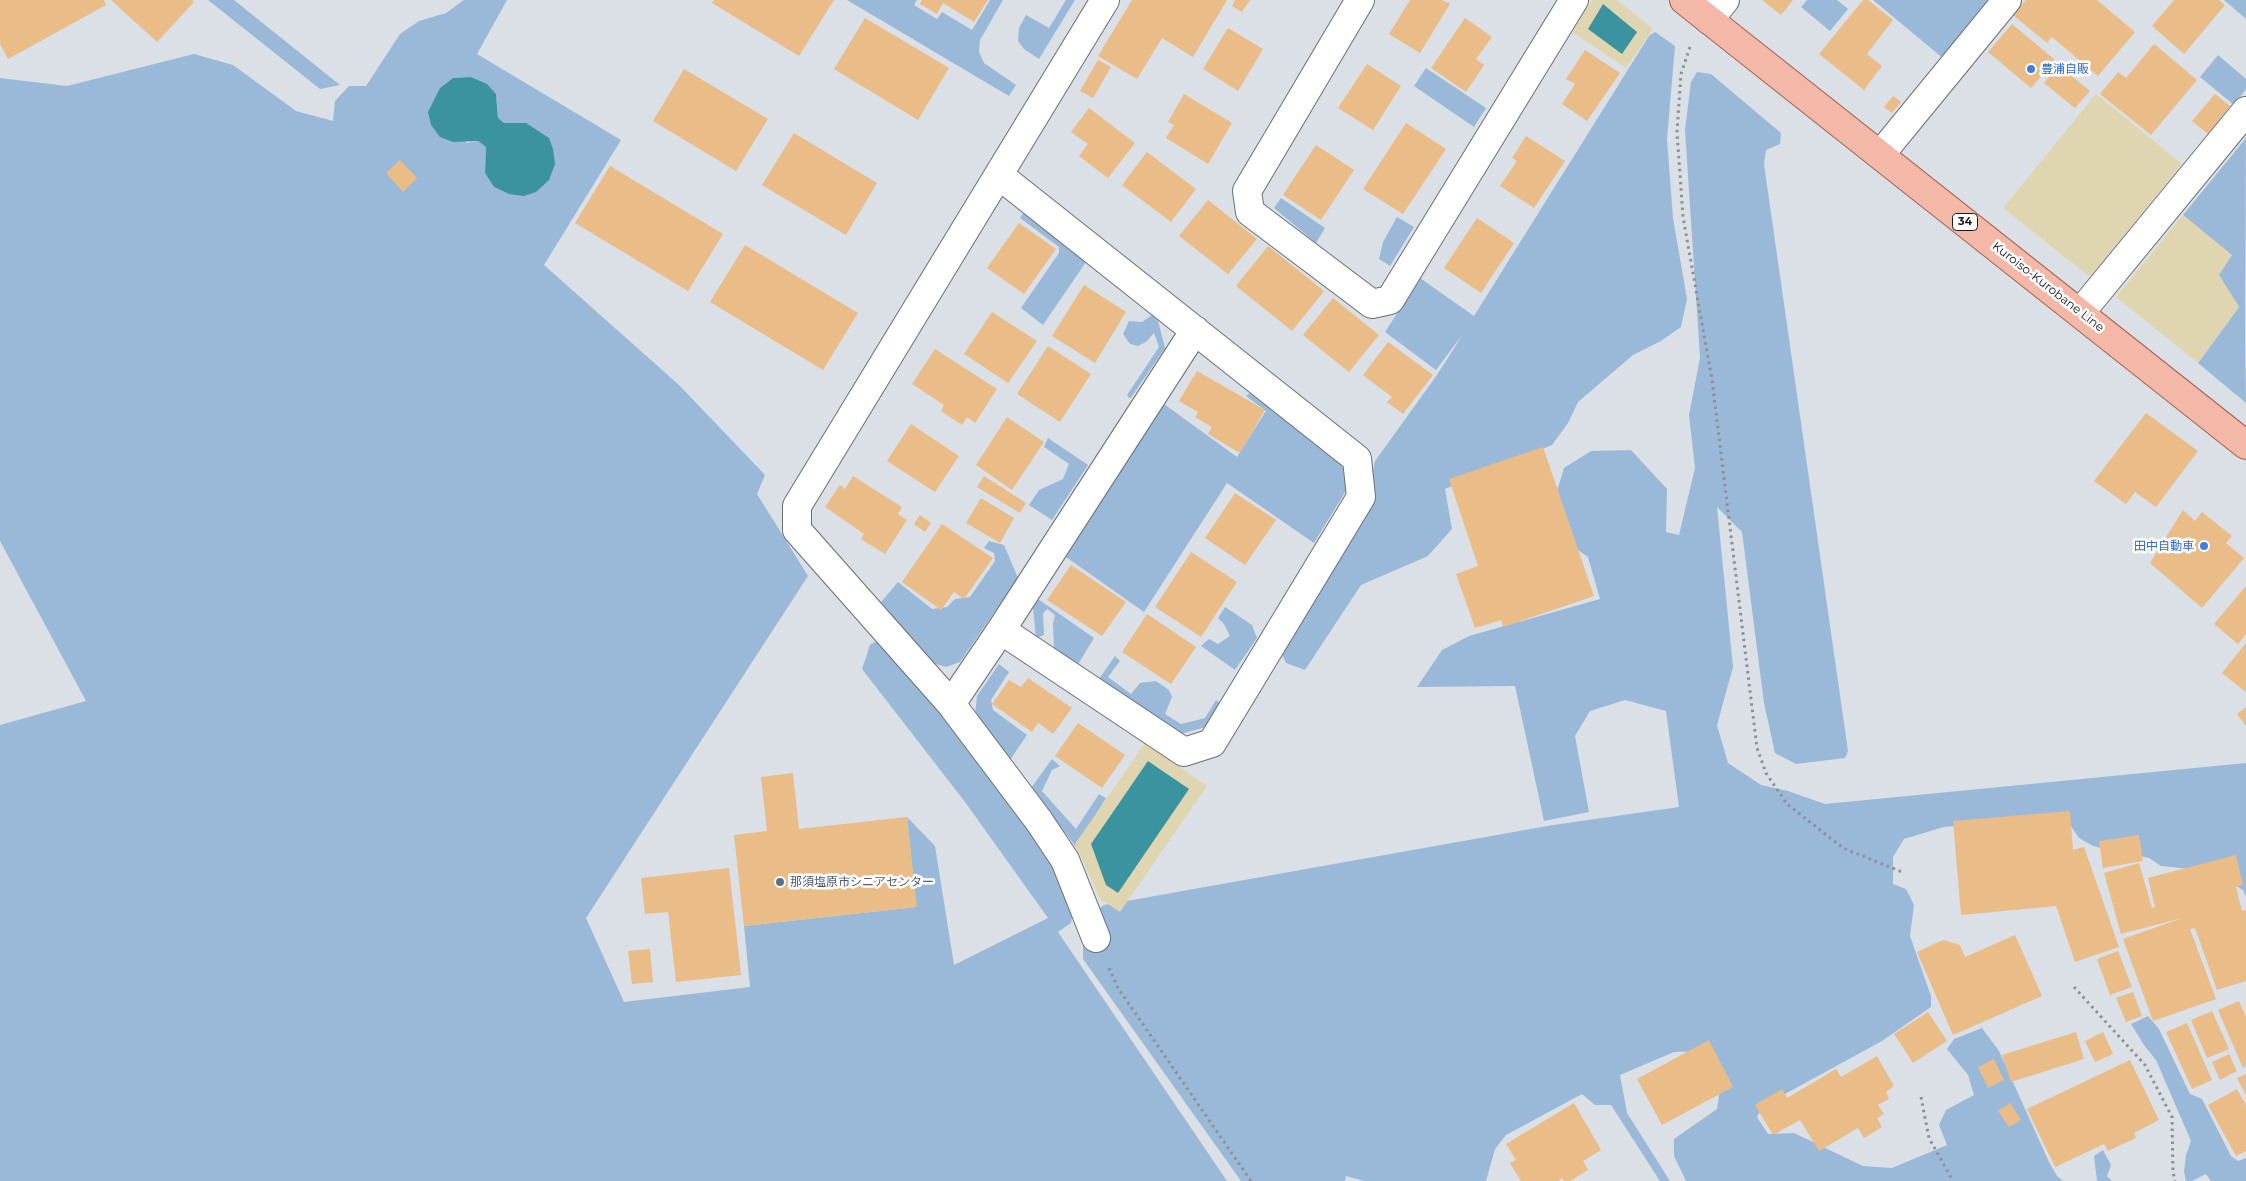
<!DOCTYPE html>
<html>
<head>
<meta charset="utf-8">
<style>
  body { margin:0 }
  canvas { display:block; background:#dae0e5 }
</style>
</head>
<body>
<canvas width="2246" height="1181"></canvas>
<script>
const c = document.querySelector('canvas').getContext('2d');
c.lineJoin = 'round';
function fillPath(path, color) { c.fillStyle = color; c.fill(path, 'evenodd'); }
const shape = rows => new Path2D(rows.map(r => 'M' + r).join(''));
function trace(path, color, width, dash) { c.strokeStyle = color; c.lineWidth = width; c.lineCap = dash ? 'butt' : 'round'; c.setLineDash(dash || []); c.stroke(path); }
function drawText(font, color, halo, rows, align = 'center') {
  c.font = font + ' Montserrat,"Noto Sans JP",sans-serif'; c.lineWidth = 5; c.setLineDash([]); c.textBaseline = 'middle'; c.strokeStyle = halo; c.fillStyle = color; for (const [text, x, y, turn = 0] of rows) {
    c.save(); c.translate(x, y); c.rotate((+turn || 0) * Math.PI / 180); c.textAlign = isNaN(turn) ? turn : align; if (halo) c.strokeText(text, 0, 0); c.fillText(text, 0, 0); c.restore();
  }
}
const green = shape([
  [208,0,234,0,340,85,320,89],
  [464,0,507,0,477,54,621,140,544,265,679,385,765,475,757,494,808,576,586,918,624,1002,750,987,744,926,916,907,907,817,935,846,954,965,1048,918,965,802,862,669,870,645,880,639,937,704,1051,859,1073,912,1071,923,1058,932,1227,1181,0,1181,0,725,86,701,0,541,0,78,67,86,194,54,233,65,296,111,333,121,335,101,349,86,366,86,400,34,419,21,446,13],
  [471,77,486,84,496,94,498,118,504,123,526,123,509,194,494,187,485,173,486,147,478,141,466,143,440,88,453,78],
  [847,0,917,0,914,5,937,19,942,12,972,30,990,0,1003,0,980,40,979,52,984,63,1016,85,1009,96],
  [1066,0,1075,0,1039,59,1024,49,1018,41,1019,28,1026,15,1049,28],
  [1807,0,1837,0,1848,9,1830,31,1801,7],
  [1873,0,1991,0,1944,59],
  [2224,0,2246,0,2246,19],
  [1655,32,1675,46,1667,139,1673,218,1687,299,1681,327,1661,341,1633,355,1578,402,1568,423,1552,445,1445,489,1452,529,1428,556,1361,585,1305,670,1286,663,1279,648,1367,501,1375,461,1437,375,1463,334,1436,370,1385,332,1420,278,1474,316,1649,36],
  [2218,55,2246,79,2246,89,2234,105,2200,77],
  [1426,68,1486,108,1474,127,1414,86],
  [1697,72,1711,74,1781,133,1780,144,1766,150,1764,164,1848,751,1845,758,1796,764,1775,753,1764,703,1742,532,1717,507,1733,667,1717,725,1728,763,1761,785,1788,791,1825,804,2246,763,2246,897,2243,890,2211,871,2161,866,2149,858,2093,846,2079,838,2064,816,1944,827,1904,839,1893,857,1893,884,1906,889,1914,905,1910,936,1931,996,1931,1007,1882,1041,1763,1106,1757,1117,1768,1134,1794,1133,1863,1166,1892,1168,1947,1145,1939,1125,1946,1110,1974,1095,1968,1075,1947,1049,1954,1039,1982,1028,1999,1051,2049,1162,2057,1176,2063,1181,1686,1181,1674,1156,1674,1139,1717,1109,1721,1082,1705,1051,1674,1052,1620,1075,1627,1113,1670,1181,1660,1181,1611,1105,1595,1105,1582,1094,1506,1135,1495,1149,1486,1181,1364,1181,1346,1176,1345,1181,1241,1181,1083,959,1083,939,1088,916,1104,905,1553,825,1679,807,1666,711,1625,700,1590,711,1575,736,1589,812,1544,821,1515,686,1417,687,1442,650,1469,636,1600,599,1588,557,1568,543,1553,504,1564,468,1591,451,1631,450,1667,489,1666,532,1679,535,1695,468,1689,415,1700,358,1685,130,1691,82],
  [2246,138,2245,337,2246,403,2198,363,2239,307,2218,275,2231,255,2183,215],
  [1281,198,1325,228,1316,243,1274,208],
  [1025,211,1086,262,1043,325,1021,308,1059,253,1059,247,1020,218],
  [1397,217,1414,227,1390,266,1379,259,1383,242],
  [1152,315,1158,321,1165,348,1130,399,1127,395,1159,347,1154,333,1146,342,1138,346,1130,344,1123,334,1129,321,1142,322],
  [1250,393,1342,465,1347,489,1314,543,1227,483,1144,612,1066,557,1164,404,1237,457,1266,411,1246,396],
  [1048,438,1088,465,1052,520,1029,505,1039,490,1063,479,1069,464,1044,447],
  [989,541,1004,545,1018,578,960,662,946,667,932,663,881,602,898,582,932,609,947,607,955,599,970,597,995,561,994,553,984,548],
  [1038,599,1094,638,1077,666,1054,650,1053,624,1055,615,1047,609,1043,614,1044,635,1036,638,1033,608],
  [1225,607,1252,625,1257,638,1235,670,1201,646,1209,639,1218,644,1230,636,1224,624,1218,618],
  [1115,656,1120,661,1108,677,1131,694,1140,683,1156,681,1169,690,1172,697,1165,714,1181,724,1205,718,1216,700,1223,705,1209,726,1181,734,1099,679],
  [999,664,1009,672,991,700,993,710,1027,735,1008,763,975,715,977,696],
  [1052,759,1060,766,1052,770,1042,791,1076,829,1099,794,1106,798,1076,847,1031,788],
  [2148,1016,2159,1029,2190,1094,2202,1099,2231,1156,2238,1161,2246,1158,2246,1181,2211,1181,2206,1174,2192,1181,2186,1181,2184,1172,2186,1155,2191,1141,2156,1060,2144,1045,2131,1024],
  [2103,1150,2111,1165,2107,1176,2112,1181,2097,1181,2094,1156]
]);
const sand = shape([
  [1592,0,1617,0,1653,29,1626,68,1572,32],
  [2096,94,2182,164,2090,277,2003,208],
  [2183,215,2232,255,2219,275,2239,307,2198,363,2116,297],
  [1145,743,1207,786,1120,912,1100,899,1075,844]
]);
const water = shape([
  [1603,4,1637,32,1622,54,1588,29],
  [471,77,487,84,496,94,498,118,504,123,526,123,549,138,553,149,555,164,549,180,536,192,524,196,509,194,494,187,485,173,486,147,478,141,453,142,440,137,431,125,428,112,440,88,453,78],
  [1148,761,1189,789,1118,893,1106,885,1091,844]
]);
const building = shape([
  [0,0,104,0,106,5,8,59,0,44],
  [111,0,192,0,194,2,157,42],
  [714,0,834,0,799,56,712,3],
  [922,0,988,0,974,22,943,3,937,14,920,4],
  [1132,0,1227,0,1193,57,1162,38,1137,79,1098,56],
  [1235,0,1250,0,1242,12,1232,6],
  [1410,0,1442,0,1450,4,1420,53,1389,34],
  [1762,0,1793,0,1781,15],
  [1863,0,1868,0,1893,20,1867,54,1882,66,1864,90,1819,54],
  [2026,0,2097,0,2135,32,2098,76,2052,37,2047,43,2013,15],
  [2174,0,2219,0,2225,5,2184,54,2152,26],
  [865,18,949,68,918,120,834,69],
  [1465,18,1492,37,1476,59,1484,65,1466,92,1431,68],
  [2012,24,2055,60,2031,88,1988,52],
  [1228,28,1263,49,1238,91,1203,69],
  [2154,44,2197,80,2151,135,2100,94,2118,72,2126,78],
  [1585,50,1620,73,1587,121,1562,104,1575,84,1566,79],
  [1098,60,1111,67,1093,98,1080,91],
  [1367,64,1401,86,1373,130,1338,108],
  [2058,65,2090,91,2075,108,2044,83],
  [684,69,768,119,736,171,653,121],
  [1184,94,1232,123,1208,164,1166,138,1174,125,1168,122],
  [2215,94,2230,106,2208,134,2192,121],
  [1893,96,1901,102,1892,113,1884,107],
  [1089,108,1135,143,1108,178,1079,156,1088,144,1071,132],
  [1406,123,1446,149,1403,214,1363,189],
  [794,133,877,183,846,235,762,185],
  [1526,136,1565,161,1534,208,1500,186,1517,161,1512,158],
  [1316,145,1354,170,1321,220,1283,195],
  [1147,152,1196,189,1171,222,1122,185],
  [400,160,417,178,403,192,386,173],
  [610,166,723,234,688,291,575,223],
  [1208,200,1257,239,1228,274,1179,236],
  [1477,218,1514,243,1481,293,1444,268],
  [1019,223,1056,249,1024,294,987,268],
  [745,245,858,313,823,370,710,302],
  [1268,246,1324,291,1292,331,1236,286],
  [1084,285,1126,312,1095,363,1052,336],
  [1333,298,1379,335,1349,372,1303,335],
  [992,312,1037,341,1008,383,964,354],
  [1388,342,1433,375,1403,414,1387,402,1392,397,1363,375],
  [1048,346,1091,374,1060,422,1017,394],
  [935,349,997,389,975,423,967,417,962,425,941,411,944,405,912,384],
  [1197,371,1265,410,1240,453,1208,434,1212,427,1195,417,1198,412,1179,401],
  [2146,413,2198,451,2156,507,2135,492,2126,504,2094,481],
  [1007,417,1044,442,1012,490,976,465],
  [911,424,959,456,935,492,887,461],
  [1543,447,1594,596,1503,627,1501,620,1475,628,1456,574,1478,566,1449,479],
  [853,476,902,507,898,514,907,520,885,554,861,539,864,534,825,507,840,485,845,489],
  [984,476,1026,503,1020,513,977,487],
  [1235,493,1276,520,1245,565,1205,538],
  [981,498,1014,518,1000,543,966,523],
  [2183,510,2195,521,2202,512,2232,536,2226,543,2244,558,2202,608,2150,563],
  [920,515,931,523,925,532,914,524],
  [942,524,993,558,964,599,954,592,941,610,902,582],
  [1191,552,1237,582,1201,637,1155,607],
  [1071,565,1126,602,1102,636,1047,600],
  [2246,586,2246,634,2238,644,2214,624],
  [1147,614,1196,647,1171,684,1122,652],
  [2246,643,2246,692,2222,673],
  [1028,678,1072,708,1053,734,1038,723,1032,732,992,704,1009,680,1021,687],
  [2246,707,2246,726,2237,714],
  [1078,723,1125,755,1102,788,1055,756],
  [793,773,799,829,907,817,917,907,744,926,734,835,767,831,761,777],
  [2070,811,2073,850,2084,847,2119,947,2075,962,2056,906,1961,915,1953,821],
  [2139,835,2143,861,2103,868,2099,841],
  [2236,855,2243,885,2236,887,2242,911,2246,910,2246,981,2217,990,2195,928,2190,929,2216,999,2153,1021,2123,939,2182,918,2121,934,2104,873,2139,863,2152,908,2155,907,2148,878],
  [729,868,741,975,676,982,668,912,645,914,641,878],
  [2015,935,2042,996,1953,1035,1917,952,1943,940,1960,945,1965,957],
  [650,949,653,982,632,984,628,951],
  [2118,951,2132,987,2110,995,2097,959],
  [2133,992,2142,1016,2126,1022,2116,998],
  [2239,1001,2246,1017,2246,1066,2243,1068,2218,1010],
  [2212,1011,2229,1049,2207,1058,2191,1020],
  [1928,1012,1947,1041,1913,1063,1894,1034],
  [2187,1023,2212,1080,2192,1089,2166,1032],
  [2076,1032,2084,1059,2011,1082,2002,1055],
  [2103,1032,2113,1054,2095,1062,2085,1041],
  [1709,1040,1733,1087,1662,1125,1637,1079],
  [2229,1054,2237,1071,2220,1080,2212,1062],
  [1877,1056,1894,1086,1886,1092,1889,1099,1878,1105,1884,1114,1877,1118,1882,1127,1864,1138,1858,1128,1819,1151,1800,1120,1773,1135,1755,1105,1782,1089,1787,1098,1836,1069,1841,1077],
  [1994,1059,2004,1080,1988,1088,1978,1067],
  [2130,1060,2159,1120,2134,1133,2136,1138,2108,1151,2104,1144,2055,1167,2027,1109],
  [2246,1074,2246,1095,2237,1078],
  [2237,1089,2246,1105,2246,1151,2236,1156,2208,1105],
  [1574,1103,1601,1150,1583,1161,1588,1170,1570,1181,1564,1181,1562,1178,1558,1181,1521,1181,1510,1163,1516,1160,1506,1144],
  [2010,1103,2021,1120,2009,1127,1998,1111]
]);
const path = shape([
  [1690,47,1681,74,1677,132,1683,217,1712,380,1757,748,1766,773,1787,804,1843,848,1902,872],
  [1109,968,1118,988,1251,1181],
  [2074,987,2145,1065,2172,1117,2173,1172,2175,1181],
  [1921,1097,1929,1138,1953,1181]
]);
const minor = shape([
  [1360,0,1247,191,1250,212,1372,304,1390,300,1574,0],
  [1709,20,1725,0],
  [1880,155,2007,0],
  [1000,176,1357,459,1361,497,1212,743,1184,752,1001,630],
  [2080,313,2246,111],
  [951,704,1001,630,1195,330],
  [1096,938,1065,860,1039,821,951,704,797,530,797,506,1105,0]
]);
const primary = shape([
  [1684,0,2246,445]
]);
const markers = [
  [2031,69,5,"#3f7fe0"],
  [2204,546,5,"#3f7fe0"],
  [780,882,5,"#5c6f8a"]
];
const shields = [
  [1965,222,25]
];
const shieldNames = [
  ["34",1965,222]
];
const shopNames = [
  ["豊浦自販",2041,69],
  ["田中自動車",2194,546,"right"]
];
const streetNames = [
  ["Kuroiso-Kurobane Line",2048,287,38]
];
const serviceNames = [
  ["那須塩原市シニアセンター",790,882]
];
fillPath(green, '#9ab9d8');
fillPath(sand, '#dfd6b1');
fillPath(water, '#3a939f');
fillPath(building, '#e9bc88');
trace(minor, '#6a6f74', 30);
trace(primary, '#a26251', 30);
trace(path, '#8c9094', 3, [2.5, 4]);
trace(minor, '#fff', 28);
trace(primary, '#f4b8a8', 28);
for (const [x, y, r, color] of markers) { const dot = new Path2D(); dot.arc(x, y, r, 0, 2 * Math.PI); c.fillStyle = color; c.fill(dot); trace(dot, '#fff', 2); }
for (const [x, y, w] of shields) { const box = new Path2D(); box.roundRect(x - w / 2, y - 8.5, w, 17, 4); c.fillStyle = '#fff'; c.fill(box); trace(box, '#181a1c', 1); }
drawText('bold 11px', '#181a1c', null, shieldNames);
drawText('12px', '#366cbe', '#fff', shopNames, 'left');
drawText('12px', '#181a1c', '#fff', streetNames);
drawText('12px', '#4e5e75', '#fff', serviceNames, 'left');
</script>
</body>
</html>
